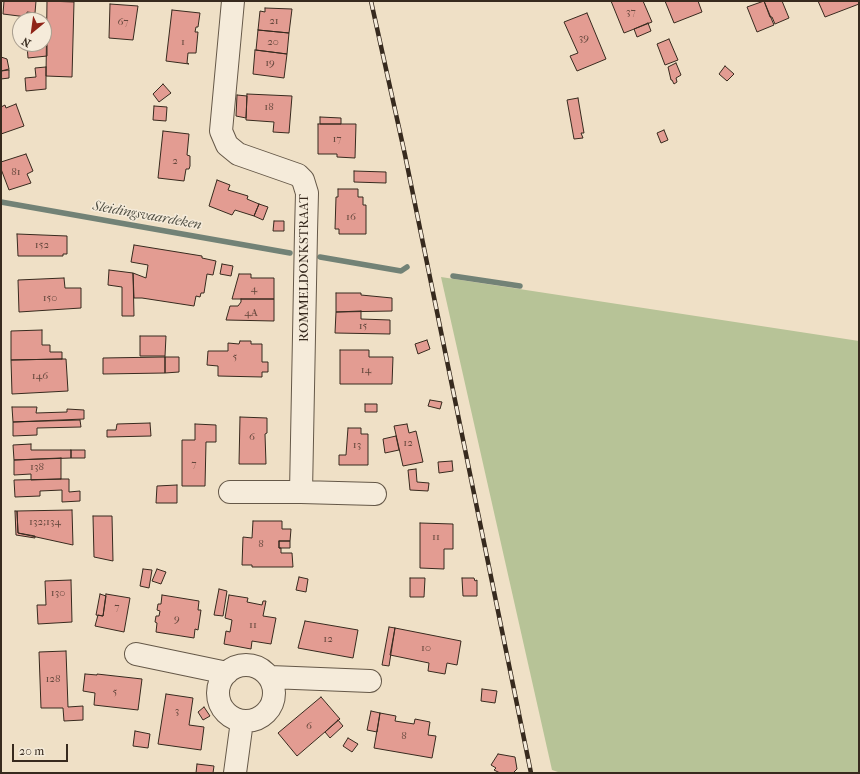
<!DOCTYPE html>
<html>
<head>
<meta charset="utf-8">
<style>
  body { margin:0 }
  #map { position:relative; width:860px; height:774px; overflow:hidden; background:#efe0c6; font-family:"IM FELL French Canon",serif }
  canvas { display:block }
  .frame { position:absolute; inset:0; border:2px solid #372a1e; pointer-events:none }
  .north { position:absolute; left:12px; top:12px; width:40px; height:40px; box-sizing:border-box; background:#f5ebda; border:1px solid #a99e8f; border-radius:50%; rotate:209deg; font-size:11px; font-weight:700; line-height:16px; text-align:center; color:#372a1e }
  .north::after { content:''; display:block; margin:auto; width:14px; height:18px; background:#8f2418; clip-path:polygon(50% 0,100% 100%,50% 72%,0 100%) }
  .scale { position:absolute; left:12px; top:744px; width:56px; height:18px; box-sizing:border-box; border:2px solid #372a1e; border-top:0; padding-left:5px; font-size:12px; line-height:14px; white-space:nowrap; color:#372a1e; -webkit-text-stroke:3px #f5ebda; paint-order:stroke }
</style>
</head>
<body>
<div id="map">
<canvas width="860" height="774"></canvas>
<div class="frame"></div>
<div class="north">N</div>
<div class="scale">20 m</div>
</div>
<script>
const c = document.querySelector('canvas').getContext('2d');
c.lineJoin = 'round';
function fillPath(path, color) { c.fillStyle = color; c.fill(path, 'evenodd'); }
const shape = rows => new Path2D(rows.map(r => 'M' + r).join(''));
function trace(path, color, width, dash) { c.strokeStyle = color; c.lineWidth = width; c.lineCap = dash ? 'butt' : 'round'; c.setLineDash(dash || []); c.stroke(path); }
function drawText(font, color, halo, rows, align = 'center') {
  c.font = font + ' "IM FELL French Canon",serif'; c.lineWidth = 3; c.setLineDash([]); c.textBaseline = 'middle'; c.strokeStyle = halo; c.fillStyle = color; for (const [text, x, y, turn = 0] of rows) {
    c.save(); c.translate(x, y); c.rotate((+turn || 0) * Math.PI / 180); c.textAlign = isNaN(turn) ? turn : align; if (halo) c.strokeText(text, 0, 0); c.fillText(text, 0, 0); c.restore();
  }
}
const green = shape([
  [441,277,859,341,859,773,561,773,552,770]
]);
const stream = shape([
  [1,202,290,253],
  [320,257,401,271,407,267],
  [453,276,520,286]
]);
const building = shape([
  [4,1,36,1,35,13,27,12,27,17,3,14,4,1],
  [47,1,74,2,72,77,46,76,47,1],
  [611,1,643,1,652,22,624,33,611,1],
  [665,1,698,1,702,12,674,23,665,1],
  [764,1,782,1,789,18,775,24,772,17,770,17,764,1],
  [764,1,774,25,757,32,747,7,764,1],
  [818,1,859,1,859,4,825,17,818,1],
  [110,4,138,6,133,40,109,38,110,4],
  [265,8,292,9,289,33,258,30,260,11,265,12,265,8],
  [172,10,200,13,198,27,196,27,195,32,198,32,196,53,188,53,187,63,189,64,166,61,172,10],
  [587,13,606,59,577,71,570,56,578,53,564,22,587,13],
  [648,23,651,31,637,37,634,29,648,23],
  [258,30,289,33,287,54,256,50,258,30],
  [669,39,678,60,665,65,657,44,669,39],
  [38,44,47,44,47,56,28,58,27,45,38,44],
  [255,50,287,54,284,78,253,74,255,50],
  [1,57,7,59,9,69,1,71,1,57],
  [676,63,681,75,676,78,677,82,674,84,672,80,671,80,668,67,676,63],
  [725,66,734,74,727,81,719,74,725,66],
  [46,67,46,89,26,91,25,78,36,77,35,68,46,67],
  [9,70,9,78,1,79,1,71,9,70],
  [163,84,171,93,159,102,153,94,163,84],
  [247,94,292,96,289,133,273,132,274,122,246,120,247,94],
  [237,95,247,96,246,118,236,116,237,95],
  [578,98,584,133,581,133,583,138,574,139,567,100,578,98],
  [16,104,24,126,1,134,1,107,5,105,6,108,16,104],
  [154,106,167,107,166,121,153,120,154,106],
  [320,117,341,118,341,124,320,124,320,117],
  [318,124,356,124,355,158,337,157,337,154,318,154,318,124],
  [664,130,668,140,661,143,657,133,664,130],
  [163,131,189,134,187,155,190,156,190,166,189,169,186,169,184,181,158,178,163,131],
  [26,154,33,171,27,174,31,183,9,190,1,169,1,162,26,154],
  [354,171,386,172,386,183,354,182,354,171],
  [217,180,230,185,228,190,248,196,247,199,259,204,254,216,235,210,232,215,209,206,217,180],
  [338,189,358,189,358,197,363,197,363,205,366,205,366,234,339,234,339,229,335,229,336,197,338,197,338,189],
  [259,204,268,207,263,220,254,216,259,204],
  [274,221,284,221,284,231,273,231,274,221],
  [17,234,67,236,67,254,63,254,63,256,18,256,17,234],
  [134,245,202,256,202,258,216,261,213,275,207,274,204,293,201,293,200,297,196,296,194,306,142,298,134,298,133,273,146,278,148,265,131,262,134,245],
  [222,264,233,266,231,276,220,274,222,264],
  [109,270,133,273,134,316,122,316,122,287,108,285,109,270],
  [239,274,251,274,251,278,274,278,274,299,232,299,239,274],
  [64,278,65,288,81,288,81,308,19,312,18,280,64,278],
  [336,293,361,293,361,295,392,298,392,311,336,312,336,293],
  [241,299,274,299,274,321,226,320,230,306,238,306,241,302,241,299],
  [361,311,361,319,390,320,390,334,335,333,336,312,361,311],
  [42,330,42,345,50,345,50,352,62,352,62,359,11,360,11,331,42,330],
  [140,336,166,336,165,356,140,356,140,336],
  [427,340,430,349,418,354,415,344,427,340],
  [240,341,251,341,251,344,262,344,262,362,268,362,268,372,262,372,262,377,218,376,218,366,207,365,208,351,228,351,228,343,239,344,240,341],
  [340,350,369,350,369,357,393,357,392,384,340,384,340,350],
  [165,357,165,373,103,374,103,358,165,357],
  [165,357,179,357,179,372,165,373,165,357],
  [62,359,66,359,68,391,12,394,11,360,62,359],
  [430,400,442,402,440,409,428,406,430,400],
  [365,404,377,404,377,412,365,412,365,404],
  [12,407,37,407,36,413,67,412,67,409,84,410,84,419,13,422,12,407],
  [240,417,267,418,267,433,265,434,266,464,239,464,240,417],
  [80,420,81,427,37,428,37,435,13,436,13,422,80,420],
  [150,423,151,436,107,437,107,430,116,430,117,424,150,423],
  [195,424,216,425,216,442,206,442,205,486,182,486,182,440,195,440,195,424],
  [407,424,409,433,416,431,423,462,403,466,394,426,407,424],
  [348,428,361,428,361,434,368,434,368,465,339,465,339,455,346,455,348,428],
  [396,436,399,450,385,453,383,439,396,436],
  [31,444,31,450,71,450,71,458,14,460,13,445,31,444],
  [71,450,85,450,85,458,71,458,71,450],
  [61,458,61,479,31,480,31,474,14,475,14,460,61,458],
  [452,461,453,471,439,473,438,462,452,461],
  [416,469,417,482,429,483,428,491,410,490,408,470,416,469],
  [61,479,69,479,69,492,80,491,80,501,62,502,62,490,40,491,40,496,15,497,14,480,61,479],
  [177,485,177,503,156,503,157,486,177,485],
  [72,510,73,545,18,533,17,511,72,510],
  [15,511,17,511,18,533,35,536,35,538,16,535,15,511],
  [93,516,112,516,113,561,94,557,93,516],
  [253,521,282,521,282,529,291,529,290,541,279,541,279,548,281,548,281,553,292,553,293,567,252,567,252,565,242,565,243,537,252,538,253,521],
  [420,523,453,524,453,549,444,549,444,569,420,568,420,523],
  [279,541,290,541,290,548,279,548,279,541],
  [143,569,152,570,149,588,140,586,143,569],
  [157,569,166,572,161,584,152,581,157,569],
  [299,577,308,579,306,592,296,590,299,577],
  [410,578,425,578,424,597,410,597,410,578],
  [462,578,474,578,475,581,477,580,477,596,463,596,462,578],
  [71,580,72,622,38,624,37,605,46,605,45,581,71,580],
  [219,589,227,591,223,616,214,615,219,589],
  [100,594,106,596,103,616,96,615,100,594],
  [106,594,130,598,124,632,95,626,98,615,103,616,106,594],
  [162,595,199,601,198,610,201,610,198,630,195,629,194,638,156,632,157,623,155,622,156,616,159,616,160,611,157,610,158,604,161,604,162,595],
  [229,595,248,598,247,602,262,605,263,601,266,601,263,616,276,618,271,644,252,641,251,649,224,644,226,631,230,632,232,620,225,618,229,595],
  [305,621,358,630,353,658,298,648,305,621],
  [389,627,395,628,389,666,382,665,389,627],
  [395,628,461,641,457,665,447,663,445,674,428,671,429,663,390,655,395,628],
  [66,651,68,707,83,706,83,720,64,721,63,708,41,708,39,652,66,651],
  [85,674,97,675,97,674,142,679,138,710,94,705,95,693,83,691,85,674],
  [482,689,497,691,495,703,481,701,482,689],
  [166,694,193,698,189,725,204,727,201,750,158,744,166,694],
  [321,697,340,719,297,756,278,733,321,697],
  [204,707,210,716,203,720,198,712,204,707],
  [371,711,380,713,377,732,367,730,371,711],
  [380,713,396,716,395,721,414,724,415,719,430,722,428,735,436,736,432,758,374,748,380,713],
  [338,720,343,726,330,738,325,732,338,720],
  [135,731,150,734,148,748,133,746,135,731],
  [348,738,358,744,352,752,343,746,348,738],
  [498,754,515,757,517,769,513,773,500,773,494,770,496,768,491,765,498,754],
  [197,764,214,766,213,773,196,773,197,764]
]);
const minor = shape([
  [230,492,301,492,306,232,307,193,303,180,298,175,238,154,227,145,221,131,233,1],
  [301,492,375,494],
  [136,654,227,673],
  '218 693a28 28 0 1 1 56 0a28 28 0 1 1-56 0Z',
  [270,677,370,681],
  [235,773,242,721]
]);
const rail = shape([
  [371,1,405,155,531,773]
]);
const numberNames = [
  ["37",631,12],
  ["21",274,21],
  ["67",123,22],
  ["39",584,38],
  ["1",183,42],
  ["20",273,42],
  ["19",270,63],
  ["18",269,107],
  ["17",337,139],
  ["2",175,161],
  ["81",16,172],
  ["16",351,217],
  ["152",42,245],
  ["4",254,289],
  ["150",50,298],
  ["4A",251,313],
  ["15",363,326],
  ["5",235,357],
  ["14",366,370],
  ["146",40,376],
  ["6",252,437],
  ["12",408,443],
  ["13",357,445],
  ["7",194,464],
  ["138",37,467],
  ["132;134",45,522],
  ["11",436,537],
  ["8",261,544],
  ["130",58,593],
  ["7",117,607],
  ["9",177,619],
  ["11",253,625],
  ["12",328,639],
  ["10",426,648],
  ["128",53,679],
  ["5",115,692],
  ["3",177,711],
  ["6",309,726],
  ["8",404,736]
];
const streetNames = [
  ["ROMMELDONKSTRAAT",305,268,-90]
];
const waterNames = [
  ["Sleidingsvaardeken",147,216,10]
];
fillPath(green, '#b7c397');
trace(stream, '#728276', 5.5);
fillPath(building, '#e39c92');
trace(building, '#372a1e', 1);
trace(minor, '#655848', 24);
trace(minor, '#f5ebda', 22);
trace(rail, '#372a1e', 4.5);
trace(rail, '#f5ebda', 3, [9]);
drawText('11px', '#62463b', null, numberNames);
drawText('13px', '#372a1e', '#f5ebda', streetNames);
drawText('italic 14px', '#504f43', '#f5ebda', waterNames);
</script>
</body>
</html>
